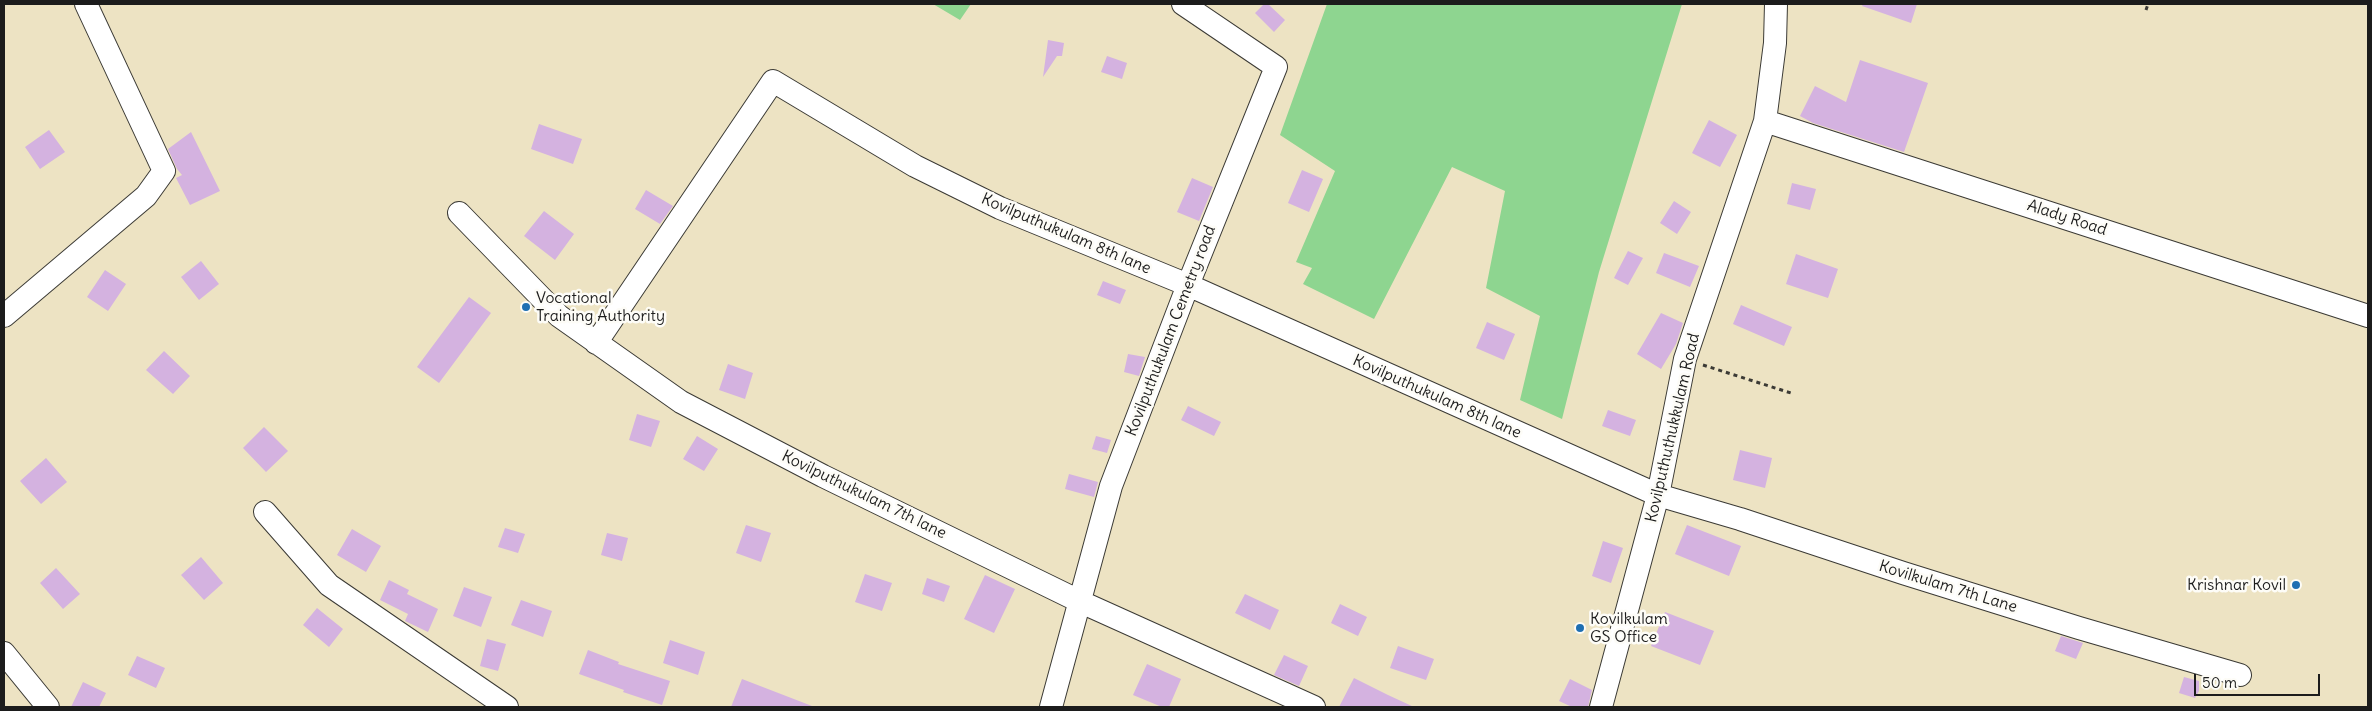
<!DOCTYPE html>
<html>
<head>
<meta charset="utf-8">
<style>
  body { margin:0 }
  #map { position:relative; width:2372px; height:711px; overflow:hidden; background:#ede3c3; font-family:Delius,sans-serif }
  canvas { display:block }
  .frame { position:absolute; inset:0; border:5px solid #1c1c1c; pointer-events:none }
  .scale { position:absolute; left:2194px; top:674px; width:126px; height:22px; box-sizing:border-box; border:2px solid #1c1c1c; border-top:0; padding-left:6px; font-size:15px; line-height:18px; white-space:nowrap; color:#1c1c1c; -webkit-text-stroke:4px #fdfcf7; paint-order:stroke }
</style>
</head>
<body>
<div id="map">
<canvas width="2372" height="711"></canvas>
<div class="frame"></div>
<div class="scale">50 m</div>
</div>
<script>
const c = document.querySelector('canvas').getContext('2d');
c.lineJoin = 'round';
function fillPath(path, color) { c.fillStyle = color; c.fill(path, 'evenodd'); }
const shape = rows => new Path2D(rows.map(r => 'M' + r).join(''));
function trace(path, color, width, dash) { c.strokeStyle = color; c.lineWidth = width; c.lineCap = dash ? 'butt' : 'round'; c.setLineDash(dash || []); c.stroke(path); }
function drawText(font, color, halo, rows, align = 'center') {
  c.font = font + ' Delius,sans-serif'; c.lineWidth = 5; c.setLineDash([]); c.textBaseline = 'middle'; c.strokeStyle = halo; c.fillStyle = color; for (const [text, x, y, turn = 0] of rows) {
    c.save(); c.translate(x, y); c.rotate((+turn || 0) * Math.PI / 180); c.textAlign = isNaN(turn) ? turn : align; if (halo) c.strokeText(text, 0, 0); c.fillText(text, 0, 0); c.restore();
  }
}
const green = shape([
  [933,4,971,4,960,20],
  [1327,4,1682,4,1599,272,1562,419,1520,400,1540,316,1486,288,1505,191,1452,167,1374,319,1303,284,1312,268,1296,262,1335,171,1280,135]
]);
const building = shape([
  [1264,4,1268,4,1285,20,1274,32,1255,13],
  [1863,4,1917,4,1911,23,1862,6],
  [1048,40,1064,43,1062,56,1057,56,1043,77],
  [1107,56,1127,63,1122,79,1101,72],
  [1860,60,1928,83,1904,152,1813,123,1800,116,1815,86,1846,102],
  [1709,120,1737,135,1720,167,1692,153],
  [539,124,582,139,573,164,531,149],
  [49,130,65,152,40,169,25,147],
  [191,132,220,191,190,205,176,178,182,175,177,169,168,149],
  [1302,170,1323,179,1309,212,1288,203],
  [1192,178,1213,187,1199,221,1177,212],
  [1792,183,1816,189,1810,210,1787,204],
  [646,190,673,206,660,224,635,209],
  [1674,201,1691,212,1677,234,1660,223],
  [544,211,574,234,555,260,524,236],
  [1628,251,1643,258,1628,285,1614,278],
  [1664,253,1699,266,1690,287,1656,273],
  [1796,254,1838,269,1828,298,1786,284],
  [201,261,219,284,199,300,181,277],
  [105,270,126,284,108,311,87,297],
  [1103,281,1126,290,1120,304,1097,295],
  [469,297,491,313,439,383,417,367],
  [1741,305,1792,327,1784,346,1733,324],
  [1661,313,1683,323,1676,344,1661,369,1637,354],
  [1487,322,1515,334,1504,360,1476,348],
  [164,351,190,376,173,394,146,370],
  [1128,354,1145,357,1139,376,1124,372],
  [728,364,753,373,745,399,719,390],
  [1188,406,1221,422,1214,436,1181,420],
  [1608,410,1636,420,1630,436,1602,426],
  [637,414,660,421,651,447,629,440],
  [264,427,288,451,266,472,243,448],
  [697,436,718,449,704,471,683,459],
  [1096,436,1111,440,1107,453,1092,449],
  [1740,450,1772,458,1765,488,1733,480],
  [46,458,67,482,41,504,20,481],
  [1069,474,1098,482,1094,497,1065,489],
  [746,525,771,533,761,562,736,553],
  [1687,525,1741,546,1729,576,1675,554],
  [505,528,525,534,518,553,498,547],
  [352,529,381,546,366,572,337,555],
  [607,533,628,538,622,561,601,555],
  [1603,541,1623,548,1611,583,1592,576],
  [201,557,223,583,204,600,181,575],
  [56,568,80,594,63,609,40,583],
  [865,574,892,583,882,611,855,602],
  [985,575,1015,589,994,633,964,619],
  [927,578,950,586,944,602,922,594],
  [389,580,409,590,407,594,438,609,428,632,405,621,408,614,380,600],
  [464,587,492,597,481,627,453,616],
  [1245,594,1279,610,1270,630,1235,613],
  [521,600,552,611,543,637,511,625],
  [1340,604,1367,617,1358,636,1331,623],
  [317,608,343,629,329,647,303,625],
  [1665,612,1714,631,1700,665,1651,646],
  [2061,636,2083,643,2076,659,2055,651],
  [487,639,506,644,498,671,480,666],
  [670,640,705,652,698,675,663,663],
  [1398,646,1434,659,1426,680,1390,668],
  [588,650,619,662,618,664,670,681,662,705,623,692,624,690,579,674],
  [1284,655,1308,666,1299,686,1274,675],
  [137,656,165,668,156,688,128,675],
  [1147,664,1181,679,1169,707,1162,707,1133,695],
  [2184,677,2199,681,2199,691,2195,698,2179,693],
  [1354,678,1388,695,1414,707,1339,707],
  [742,679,812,706,812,707,731,707],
  [1570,679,1592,690,1588,707,1572,707,1559,701],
  [83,682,106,693,99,707,71,707]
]);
const path = shape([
  [2146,10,2148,4],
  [1703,365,1794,394]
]);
const minor = shape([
  [1765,121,2368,316],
  [459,213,559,316,681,402,823,476,1081,602,1314,707],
  [4,316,146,196,164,171,86,4],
  [596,343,773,81,915,166,1000,208,1188,285,1658,495,1740,519,1903,573,2079,628,2240,675],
  [265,512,329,585,507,707],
  [4,653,48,707],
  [1051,707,1111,486,1188,285,1276,67,1183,4],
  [1601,707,1658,495,1685,359,1765,121,1775,43,1776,4]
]);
const markers = [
  [526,307,5,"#1f6fb2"],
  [2296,585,5,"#1f6fb2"],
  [1580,628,5,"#1f6fb2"]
];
const streetNames = [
  ["Alady Road",2067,218,18],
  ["Kovilputhukulam 8th lane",1066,234,23],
  ["Kovilputhukulam Cemetry road",1171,331,-69],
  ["Kovilputhukulam 8th lane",1437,397,24],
  ["Kovilputhuthukkulam Road",1673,428,-77],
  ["Kovilputhukulam 7th lane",864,495,26],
  ["Kovilkulam 7th Lane",1948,587,17]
];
const poiNames = [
  ["Vocational",536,298],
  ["Training Authority",536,316],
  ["Krishnar Kovil",2286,585,"right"],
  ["Kovilkulam",1590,619],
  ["GS Office",1590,637]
];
fillPath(green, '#8ed590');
fillPath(building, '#d4b2e0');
trace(minor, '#3b3a35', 24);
trace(path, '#3b3a35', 3, [4, 4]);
trace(minor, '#fff', 22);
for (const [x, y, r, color] of markers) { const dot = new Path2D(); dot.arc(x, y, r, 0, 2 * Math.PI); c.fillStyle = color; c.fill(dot); trace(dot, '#fdfcf7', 2); }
drawText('16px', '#1c1c1c', '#fdfcf7', streetNames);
drawText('16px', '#1c1c1c', '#fdfcf7', poiNames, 'left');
</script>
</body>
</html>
